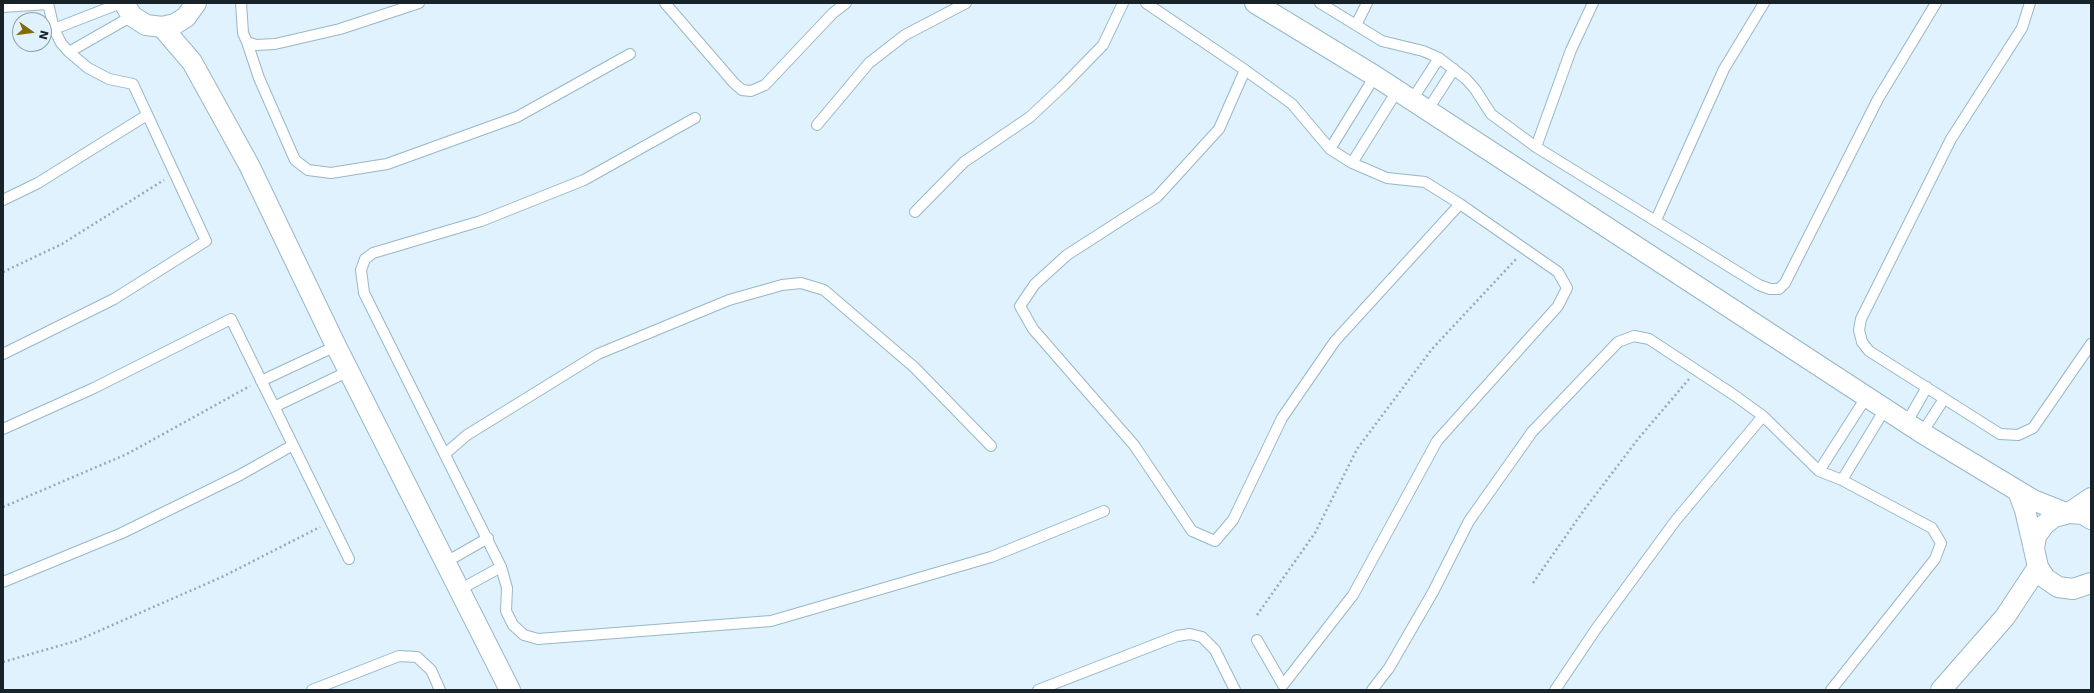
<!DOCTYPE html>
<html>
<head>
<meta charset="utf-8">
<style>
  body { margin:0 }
  #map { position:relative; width:2094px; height:693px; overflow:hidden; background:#dff2fd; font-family:"DejaVu Sans",sans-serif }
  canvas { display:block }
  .frame { position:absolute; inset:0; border:4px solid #172329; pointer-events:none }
  .north { position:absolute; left:12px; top:12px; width:40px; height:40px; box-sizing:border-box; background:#dff2fd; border:1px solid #8f9fa8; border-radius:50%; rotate:104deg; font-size:11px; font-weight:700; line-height:16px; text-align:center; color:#172329 }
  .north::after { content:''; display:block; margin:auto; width:14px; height:18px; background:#816c08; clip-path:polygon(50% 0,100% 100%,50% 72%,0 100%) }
</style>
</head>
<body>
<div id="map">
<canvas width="2094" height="693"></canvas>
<div class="frame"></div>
<div class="north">N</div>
</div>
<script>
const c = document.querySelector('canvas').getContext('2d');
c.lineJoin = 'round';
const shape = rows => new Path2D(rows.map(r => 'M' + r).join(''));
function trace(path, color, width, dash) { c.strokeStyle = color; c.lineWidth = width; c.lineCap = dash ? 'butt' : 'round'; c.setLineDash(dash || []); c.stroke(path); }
const path = shape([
  [3,272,62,244,164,180],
  [3,507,127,454,250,386],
  [1533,583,1584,510,1638,439,1689,379],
  [1257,615,1315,533,1357,449,1432,349,1517,258],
  [3,662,76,641,224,576,320,527]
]);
const lane = shape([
  [241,3,243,33,247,42,256,45,275,44,340,29,419,3],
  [665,3,734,83,742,90,751,91,765,85,833,13,846,3],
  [1146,3,1245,70,1292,104,1330,149,1352,163,1387,178,1425,182,1460,204,1558,272,1567,288,1558,306,1437,441,1353,595,1283,685,1257,640],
  [1320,3,1382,41,1423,51,1439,58,1466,79,1475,89,1491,114,1536,147,1759,285,1770,289,1779,289,1785,283,1878,99,1936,3],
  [2030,3,2022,28,1951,139,1861,319,1859,330,1862,342,1869,351,2000,434,2018,435,2033,428,2091,344],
  [3,7,48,4],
  [1356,25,1367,3],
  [54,29,121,3],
  [247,42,259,78,295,160,308,170,331,173,387,164,517,117,630,54],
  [69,52,132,16],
  [1245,70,1219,129,1157,197,1067,255,1035,284,1020,306,1033,329,1134,445,1192,531,1215,541,1233,520,1282,418,1335,341,1460,204],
  [1412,100,1439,58],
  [1427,111,1454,69],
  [695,118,584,180,481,221,373,253,365,259,361,270,364,293,501,567,507,588,506,611,513,625,524,635,538,639,771,621,991,557,1104,511],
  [817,125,869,63,905,35,966,3],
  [1536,147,1571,50,1593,3],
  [1330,149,1375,76],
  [1352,163,1397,91],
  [3,200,38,183,147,115],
  [915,212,964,162,1030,117,1063,86,1103,45,1123,3],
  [1656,220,1724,69,1764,3],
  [3,354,114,299,206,241,133,84,109,79,88,68,69,52,61,43,54,29,48,3],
  [261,381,336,346],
  [274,407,349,371],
  [1907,422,1927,387],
  [3,429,94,388,231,319,293,445,240,475,122,533,3,582],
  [1922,433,1944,399],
  [293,445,349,559],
  [446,453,467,435,598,354,729,300,782,285,801,283,824,290,914,367,991,446],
  [1819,471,1867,396],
  [1842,480,1885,409],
  [446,562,488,538],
  [459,590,501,567],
  [312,690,399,656,417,657,431,670,440,690],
  [1038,690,1177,636,1190,634,1202,637,1215,650,1235,690],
  [1372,690,1389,668,1433,592,1469,521,1532,432,1618,342,1634,336,1649,339,1734,395,1763,416,1819,471,1842,480,1932,528,1941,543,1935,559,1831,690],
  [1555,690,1596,629,1676,520,1763,416]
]);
const street = shape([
  [124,3,132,16,146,25,162,27,175,24,186,17,196,3],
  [1255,3,1375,76,1922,433,2033,500,2066,513],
  [162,27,192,62,249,165,336,346,510,690],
  [2018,491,2025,510,2034,549],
  [2069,513,2091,498],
  [2091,519,2083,514,2069,513,2054,517,2044,525,2036,536,2034,549,2038,567,2045,578,2058,587,2073,589,2091,583],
  [1941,690,2005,617,2038,567]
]);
trace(lane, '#98b7c7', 12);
trace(street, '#98b7c7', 22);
trace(path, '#99aab3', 2.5, [2, 3]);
trace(lane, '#fff', 10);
trace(street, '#fff', 20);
</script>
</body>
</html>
